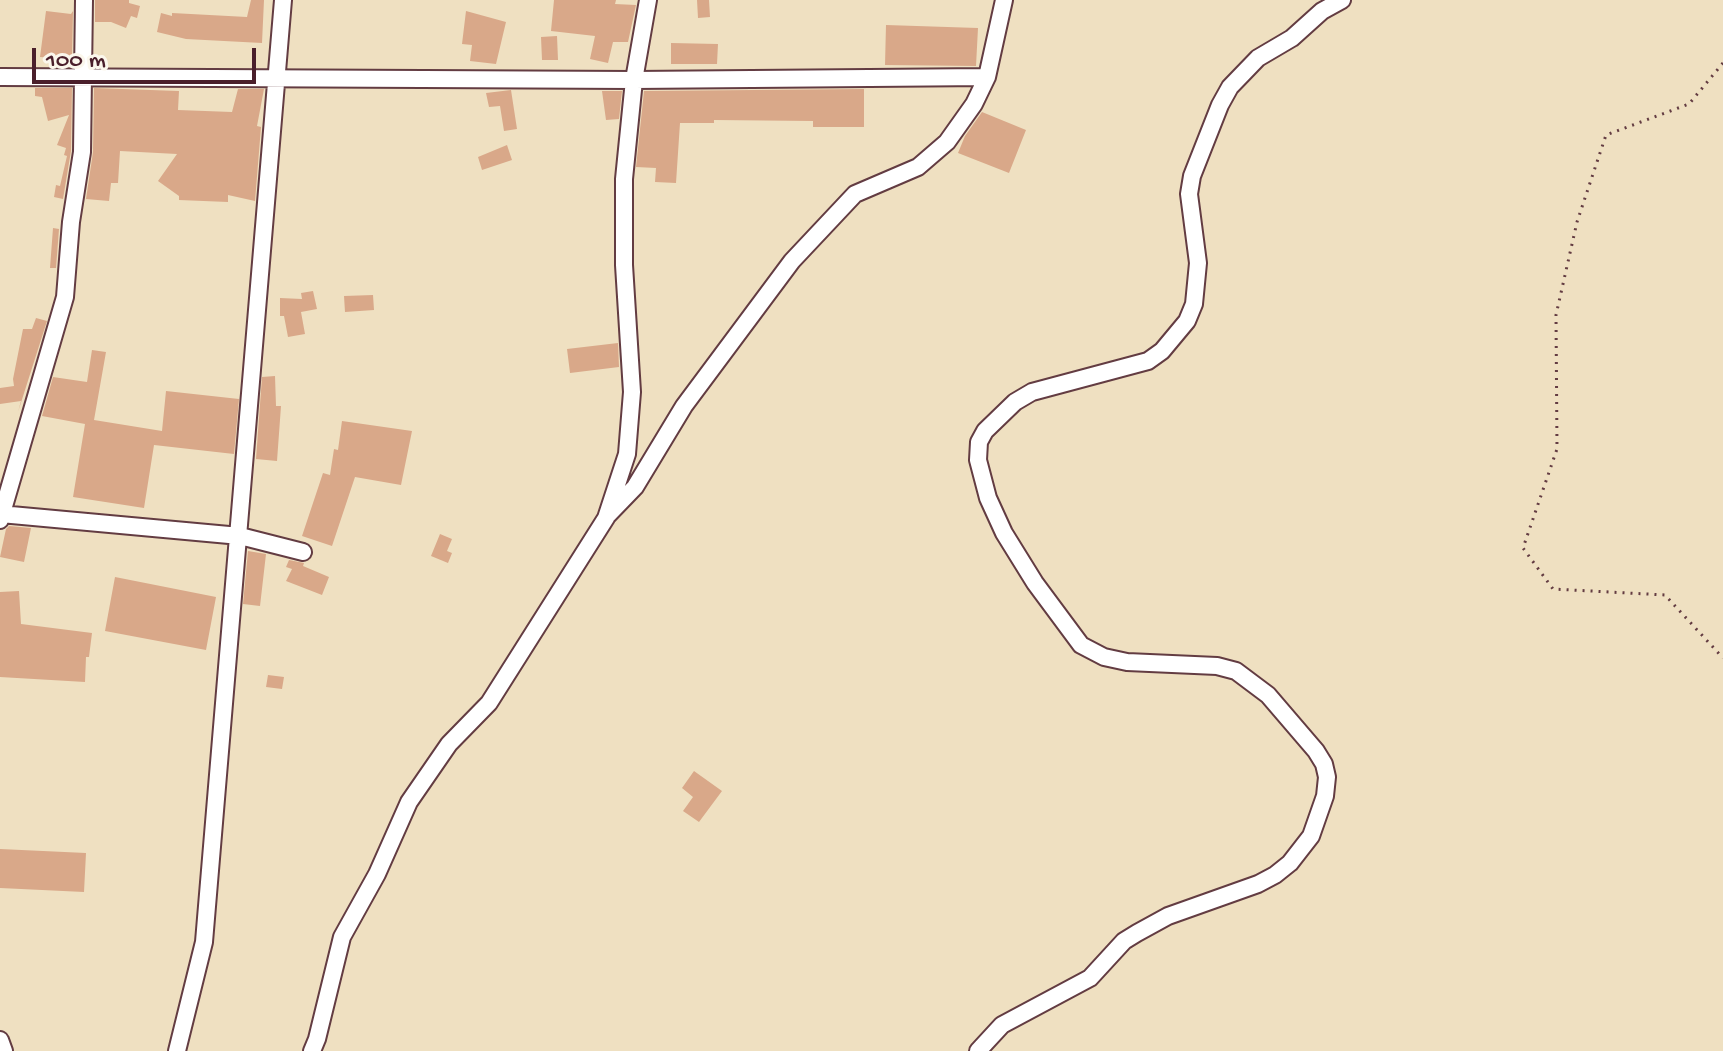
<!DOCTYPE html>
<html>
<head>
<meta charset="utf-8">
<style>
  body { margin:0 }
  #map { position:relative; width:1723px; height:1051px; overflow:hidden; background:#efe0c1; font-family:"Gochi Hand",sans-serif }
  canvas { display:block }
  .scale { position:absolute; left:32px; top:48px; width:224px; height:36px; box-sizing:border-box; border:4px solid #4a1f2b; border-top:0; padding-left:10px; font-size:24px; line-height:28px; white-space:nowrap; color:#4a1f2b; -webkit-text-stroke:6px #fbf7ec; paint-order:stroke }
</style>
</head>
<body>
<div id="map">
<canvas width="1723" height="1051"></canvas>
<div class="scale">100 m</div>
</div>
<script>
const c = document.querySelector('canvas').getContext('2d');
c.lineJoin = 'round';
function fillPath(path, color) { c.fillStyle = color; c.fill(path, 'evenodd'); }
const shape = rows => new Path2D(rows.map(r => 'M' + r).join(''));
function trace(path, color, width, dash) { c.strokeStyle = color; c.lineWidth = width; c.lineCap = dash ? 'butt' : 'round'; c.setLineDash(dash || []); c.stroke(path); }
const building = shape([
  [95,0,129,0,129,3,140,6,137,18,131,16,126,28,111,22,95,22],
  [251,0,264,0,262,43,186,39,157,32,161,13,172,16,172,13,247,17],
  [554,0,616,0,615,4,636,5,628,42,613,42,608,63,590,59,595,36,551,31],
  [697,0,709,0,710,17,698,18],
  [46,11,71,14,73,11,72,59,40,57],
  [466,11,506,22,496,64,470,61,472,45,462,44],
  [886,25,978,28,976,66,885,65],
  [557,36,558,60,542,60,541,37],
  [671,43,718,44,717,64,671,64],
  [35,88,72,88,71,151,63,199,54,197,56,185,60,186,67,156,64,155,66,148,57,145,69,115,48,121,42,97,35,96],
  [94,88,179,91,178,110,232,112,238,89,264,89,257,126,261,127,255,201,228,195,228,202,179,200,179,196,158,181,177,154,120,151,118,183,111,183,109,201,86,199,93,152],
  [864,89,864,127,813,127,813,121,714,120,714,123,680,123,676,183,655,182,656,168,636,167,644,91],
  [511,90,517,129,504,131,500,106,489,107,486,93],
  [602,91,622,91,619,119,606,120],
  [982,112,1026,130,1009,173,958,153,965,136],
  [507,145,512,160,482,170,478,157],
  [53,228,59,229,56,268,50,268],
  [313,291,317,309,301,312,305,334,288,337,284,316,280,316,280,298,302,299,301,293],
  [373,295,374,310,345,312,344,296],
  [36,318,47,321,18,412,21,401,0,404,0,388,14,386,13,379,23,329,32,329],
  [618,343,619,367,570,373,567,349],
  [92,350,106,352,94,420,162,431,166,391,239,399,234,454,154,445,144,508,73,497,85,424,42,416,53,377,87,382],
  [275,376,276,406,281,406,277,461,256,459,262,377],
  [342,421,412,431,401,485,355,477,332,546,302,536,323,473,330,475,334,449,338,450],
  [9,526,31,528,24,562,0,557,6,529],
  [440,534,452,539,447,551,452,553,448,563,431,556],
  [248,551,266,554,260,606,243,604],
  [289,560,304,563,303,566,329,577,322,595,286,581,292,569,286,567],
  [115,577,216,597,206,650,105,631],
  [19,591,21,624,92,633,89,657,86,657,85,682,0,677,0,592],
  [268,675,284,677,282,689,266,687],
  [694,771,722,791,699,822,683,811,693,797,682,788],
  [0,849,86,853,84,892,0,888]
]);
const path = shape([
  [1723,63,1689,104,1606,135,1577,222,1556,315,1557,449,1523,548,1553,589,1665,595,1723,658]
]);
const minor = shape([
  [0,77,634,80,987,77],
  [0,514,240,536,303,552],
  [607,516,635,487,684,406,792,261,855,194,918,167,947,142,974,104,987,77,1004,0],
  [0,520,65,297,71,222,82,152,84,0],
  [0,1040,4,1051],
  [177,1051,204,942,283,0],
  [312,1051,317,1039,342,937,377,874,409,802,449,744,489,703,606,518,627,454,632,392,624,265,624,179,634,80,648,0],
  [978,1051,1002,1025,1090,978,1124,941,1137,933,1168,916,1258,884,1275,875,1290,863,1311,836,1325,796,1327,777,1324,764,1316,751,1268,695,1236,671,1217,666,1127,662,1104,657,1081,645,1035,583,1004,533,988,498,978,460,979,442,985,431,1015,402,1032,392,1148,361,1162,351,1187,321,1194,304,1198,263,1189,194,1192,176,1220,105,1230,87,1258,58,1292,38,1322,11,1342,0]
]);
fillPath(building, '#d9a889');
trace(minor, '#633c42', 20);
trace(path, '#633c42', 3, [2, 6]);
trace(minor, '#fff', 16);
</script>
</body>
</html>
